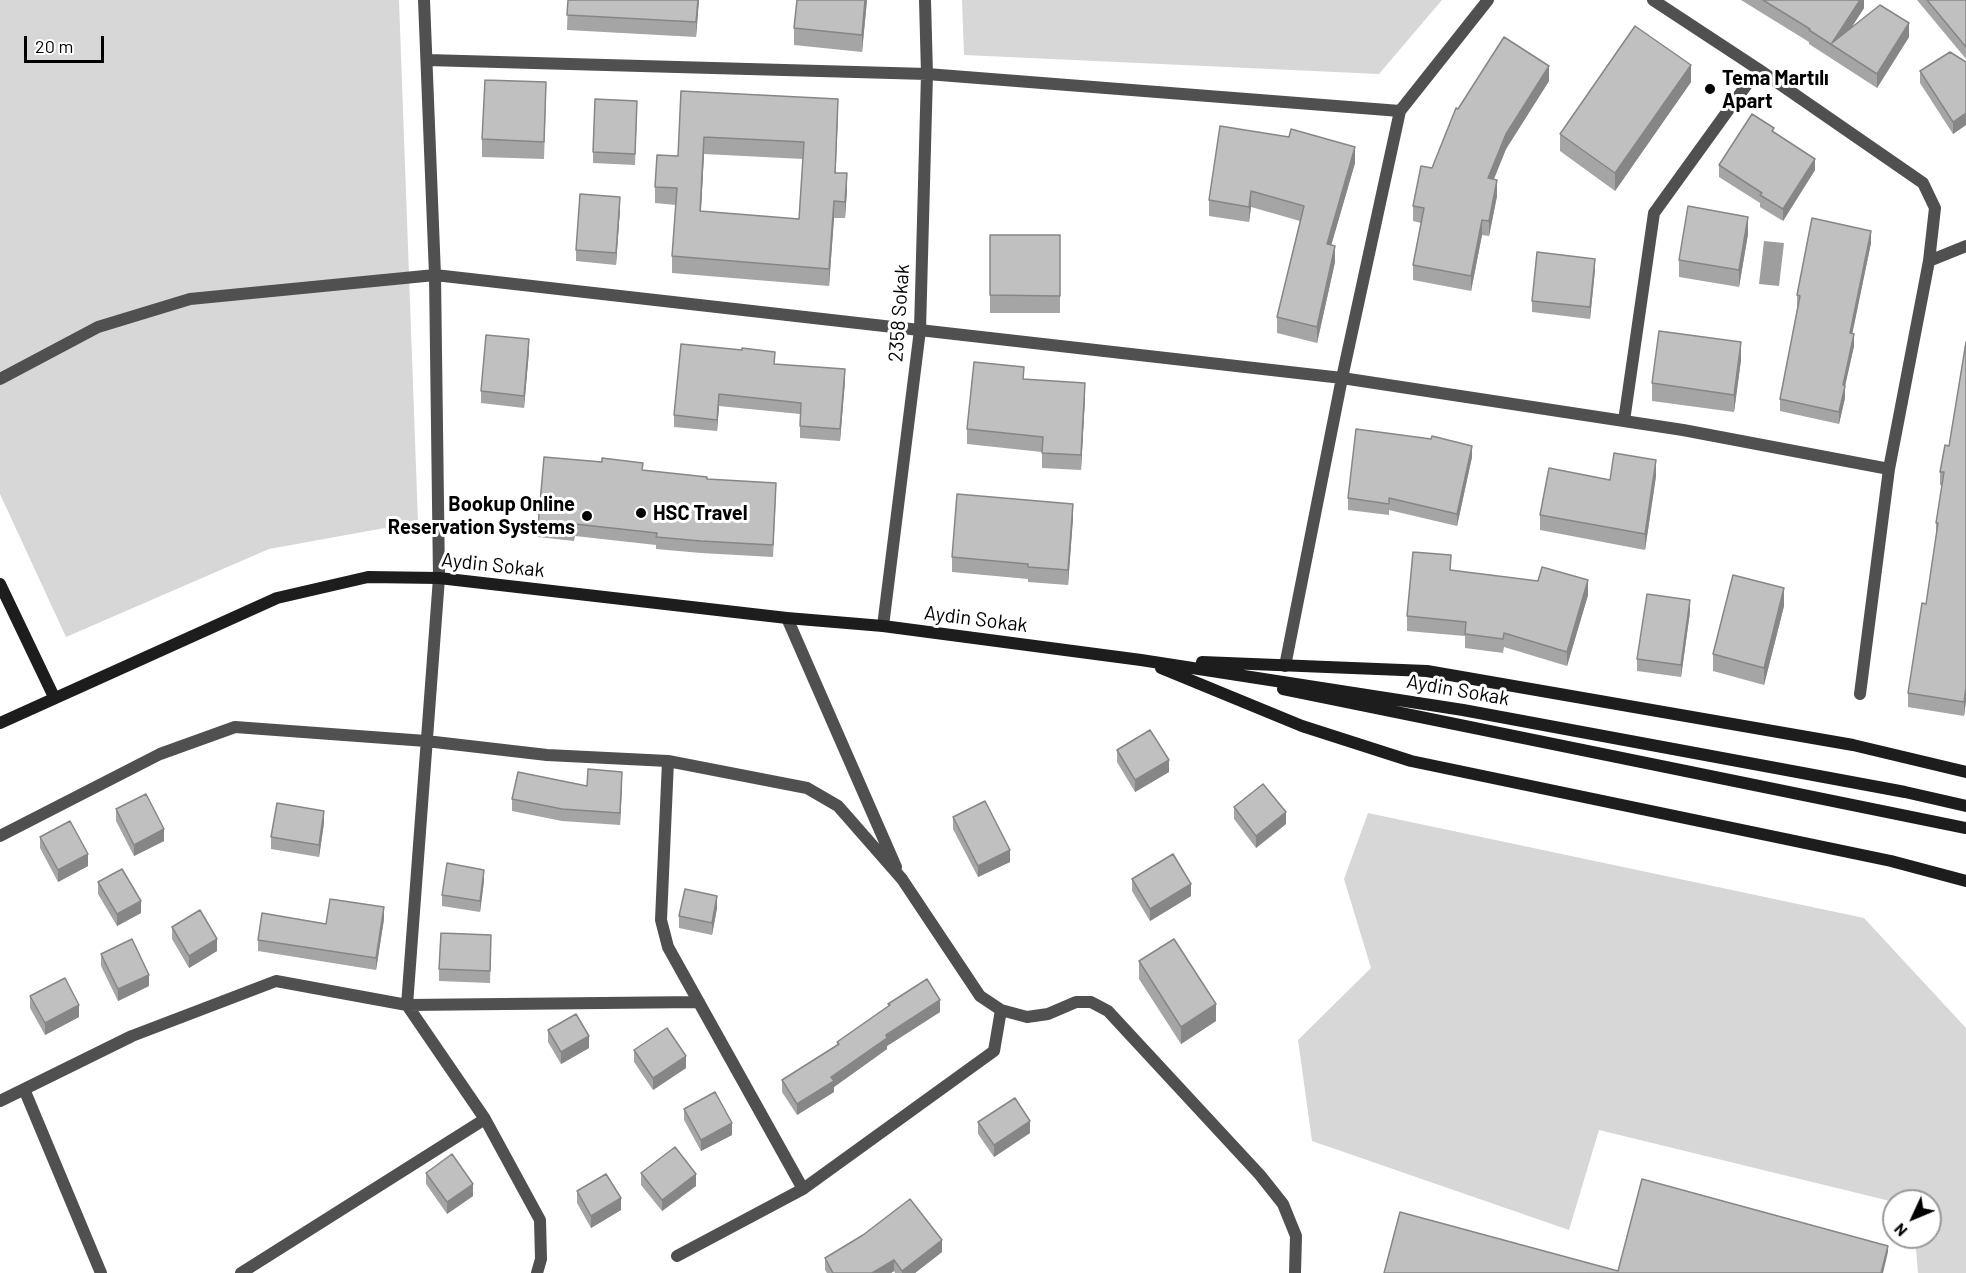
<!DOCTYPE html>
<html>
<head>
<meta charset="utf-8">
<style>
  body { margin:0 }
  #map { position:relative; width:1966px; height:1273px; overflow:hidden; background:#fff; font-family:Barlow,sans-serif }
  canvas { display:block }
  .north { position:absolute; left:1882px; top:1189px; width:60px; height:60px; box-sizing:border-box; background:#fff; border:2px solid #999; border-radius:50%; rotate:226deg; font-size:16px; font-weight:700; line-height:24px; text-align:center; color:#000 }
  .north::after { content:''; display:block; margin:auto; width:21px; height:27px; background:#000; clip-path:polygon(50% 0,100% 100%,50% 72%,0 100%) }
  .scale { position:absolute; left:24px; top:36px; width:80px; height:27px; box-sizing:border-box; border:3px solid #000; border-top:0; padding-left:8px; font-size:18px; line-height:21px; white-space:nowrap; color:#000; -webkit-text-stroke:4px #fff; paint-order:stroke }
</style>
</head>
<body>
<div id="map">
<canvas width="1966" height="1273"></canvas>
<div class="north">N</div>
<div class="scale">20 m</div>
</div>
<script>
const c = document.querySelector('canvas').getContext('2d');
c.lineJoin = 'round';
function fillPath(path, color) { c.fillStyle = color; c.fill(path, 'evenodd'); }
const shape = rows => new Path2D(rows.map(r => 'M' + r).join(''));
function trace(path, color, width, dash) { c.strokeStyle = color; c.lineWidth = width; c.lineCap = dash ? 'butt' : 'round'; c.setLineDash(dash || []); c.stroke(path); }
function drawText(font, color, halo, rows, align = 'center') {
  c.font = font + ' Barlow,sans-serif'; c.lineWidth = 6; c.setLineDash([]); c.textBaseline = 'middle'; c.strokeStyle = halo; c.fillStyle = color; for (const [text, x, y, turn = 0] of rows) {
    c.save(); c.translate(x, y); c.rotate((+turn || 0) * Math.PI / 180); c.textAlign = isNaN(turn) ? turn : align; if (halo) c.strokeText(text, 0, 0); c.fillText(text, 0, 0); c.restore();
  }
}
const green = shape([
  [0,0,399,0,418,522,269,549,66,637,0,494],
  [962,0,1442,0,1379,74,964,55],
  [1368,813,1864,918,1966,1028,1966,1273,1918,1273,1915,1237,1930,1237,1930,1201,1894,1202,1599,1130,1569,1230,1312,1141,1298,1040,1371,968,1344,879]
]);
const water = shape([
  [1764,241,1784,243,1779,286,1759,284]
]);
const street = shape([
  [424,0,435,275,439,578,407,1005,485,1119,540,1220,541,1259,537,1273],
  [1653,0,1758,69,1923,183,1935,208,1929,261,1889,469,1860,694],
  [427,60,927,74,1400,111],
  [1929,261,1966,246],
  [0,379,98,327,190,299,435,275,1342,378,1683,430,1889,469],
  [1624,421,1654,213,1758,69],
  [787,618,896,867],
  [883,626,920,330,927,74,925,0],
  [1285,666,1342,378,1400,111,1488,0],
  [668,761,661,920,668,947,803,1189],
  [0,836,160,754,235,727,426,741,547,755,668,761,807,788,838,806,902,879,980,996,1001,1010,1027,1017,1048,1014,1076,1002,1091,1002,1108,1011,1260,1175,1283,1204,1296,1236,1295,1273],
  [24,1089,101,1273],
  [0,1101,132,1036,276,981,407,1005,699,1002],
  [677,1256,803,1189,994,1051,1001,1010],
  [241,1273,485,1119]
]);
const secondary = shape([
  [0,584,54,697],
  [1202,662,1427,671,1853,745,1966,772],
  [1161,668,1302,726,1411,761,1891,861,1966,881],
  [1283,689,1966,828],
  [0,723,277,598,368,577,439,578,787,618,883,626,1141,660,1463,710,1905,792,1966,806]
]);
const wall = shape([
  [568,0,699,0,696,37,567,30],
  [867,0,862,52,794,45,794,28],
  [1741,0,1864,0,1864,8,1850,29,1909,37,1877,88,1809,44,1809,42],
  [1917,0,1966,0,1966,59],
  [1966,62,1966,125,1953,134,1920,83,1920,71],
  [1549,81,1506,149,1493,180,1497,196,1489,236,1482,235,1471,291,1413,280,1413,265,1421,223,1413,221,1413,206,1432,168],
  [1691,82,1615,191,1560,151,1560,134],
  [681,91,838,115,835,173,847,190,845,218,834,218,829,286,672,273,672,256,676,205,655,203,655,187,678,156],
  [704,154,803,159,799,219,701,211],
  [546,100,544,159,482,157,482,139],
  [637,113,635,165,593,163,593,152],
  [1774,132,1815,170,1783,221,1760,207,1760,203,1719,177,1719,165],
  [1355,163,1331,245,1335,262,1317,343,1277,333,1277,317,1300,221,1251,207,1249,222,1209,216,1209,200],
  [620,209,616,265,576,261,576,250],
  [1748,234,1739,287,1679,277,1679,260],
  [990,235,1060,235,1060,313,990,313],
  [1871,243,1852,333,1854,346,1845,386,1845,398,1839,424,1780,411,1780,399,1798,307,1797,307,1797,295],
  [1595,270,1590,319,1532,312,1532,301],
  [1966,342,1966,701,1964,716,1908,707,1908,693,1926,604,1936,537,1936,523,1942,486,1940,485,1940,472,1949,446],
  [529,351,524,408,481,403,481,391],
  [1741,360,1734,412,1652,401,1652,383],
  [775,364,845,381,840,441,800,438,800,414,719,406,717,431,674,427,674,415],
  [1024,379,1085,398,1081,470,1042,468,1042,452,967,444,967,429],
  [1431,439,1472,457,1457,526,1389,510,1389,515,1348,510,1348,498],
  [643,470,707,479,776,494,773,557,701,553,656,549,656,545,575,536,574,541,538,537,538,526],
  [1656,476,1645,550,1540,530,1540,515,1610,480],
  [1073,518,1068,585,1028,582,1028,579,952,572,952,557],
  [1451,570,1588,595,1567,666,1504,647,1503,653,1465,648,1465,636,1407,631,1407,616],
  [1784,606,1764,685,1713,671,1713,654],
  [1690,612,1681,677,1637,671,1637,659],
  [1117,750,1169,772,1135,792,1117,762],
  [622,784,620,825,562,821,512,811,512,799,587,786],
  [1234,807,1286,824,1256,848,1234,819],
  [116,809,164,841,134,856,116,821],
  [953,817,1010,862,978,877,953,829],
  [324,823,319,857,271,849,271,837],
  [40,837,88,866,58,882,40,848],
  [1132,879,1191,896,1150,921,1132,891],
  [484,881,480,912,442,906,442,895],
  [98,882,141,913,117,926,98,894],
  [717,908,712,935,679,928,679,916],
  [384,919,376,970,258,951,258,940,326,924],
  [172,927,217,951,189,968,172,939],
  [491,947,490,983,439,981,439,969],
  [101,954,149,986,118,1001,101,966],
  [1139,961,1216,1021,1181,1044,1139,979],
  [30,996,79,1017,45,1035,30,1008],
  [888,1004,940,1012,887,1046,887,1049,834,1087,834,1092,797,1115,782,1092,782,1080,837,1045,837,1042,888,1006],
  [548,1030,589,1048,561,1064,548,1042],
  [634,1050,686,1068,653,1090,634,1062],
  [684,1109,732,1135,701,1151,684,1120],
  [978,1122,1030,1133,994,1157,978,1134],
  [426,1173,473,1196,447,1214,426,1184],
  [641,1173,696,1186,662,1211,641,1185],
  [577,1191,621,1210,591,1228,577,1203],
  [942,1252,915,1273,895,1273,894,1271,891,1273,827,1273,825,1270,825,1258]
]);
const shadedWall = shape([
  [698,0,699,0,696,37,696,22],
  [865,0,867,0,862,52,862,35],
  [1860,0,1864,0,1864,8,1838,49,1832,43],
  [1909,23,1909,37,1877,88,1877,74],
  [1691,65,1691,82,1615,191,1615,173],
  [1549,66,1549,81,1506,149,1488,194,1488,178,1506,134],
  [838,99,838,115,835,189,835,173],
  [1966,113,1966,125,1953,134,1953,122],
  [704,137,704,154,700,227,700,211],
  [1355,147,1355,163,1327,260,1327,244],
  [1815,159,1815,170,1783,221,1783,209],
  [847,173,847,190,845,218,845,202],
  [1497,180,1497,196,1489,236,1489,221],
  [1251,191,1251,207,1249,222,1249,207],
  [620,197,620,209,616,265,616,253],
  [834,201,834,218,829,286,829,269],
  [1748,217,1748,234,1739,287,1739,270],
  [1482,220,1482,235,1471,291,1471,276],
  [1871,231,1871,243,1850,345,1850,333],
  [1335,246,1335,262,1317,343,1317,327],
  [1595,259,1595,270,1590,319,1590,307],
  [1854,334,1854,346,1845,386,1845,398,1839,424,1839,412,1843,385],
  [529,339,529,351,524,408,524,396],
  [1741,342,1741,360,1734,412,1734,395],
  [845,369,845,381,840,441,840,429],
  [1085,383,1085,398,1081,470,1081,455],
  [719,394,719,406,717,431,717,420],
  [1472,446,1472,457,1457,526,1457,514],
  [1656,460,1656,476,1645,550,1645,534],
  [1073,504,1073,518,1068,585,1068,570],
  [1588,580,1588,595,1567,666,1567,652],
  [1784,588,1784,606,1764,685,1764,668],
  [1690,600,1690,612,1681,677,1681,665],
  [1966,687,1966,701,1964,716,1964,702],
  [1169,760,1169,772,1135,792,1135,780],
  [622,772,622,784,620,825,620,813],
  [324,811,324,823,319,857,319,845],
  [1286,812,1286,824,1256,848,1256,836],
  [164,829,164,841,134,856,134,845],
  [1010,850,1010,862,978,877,978,866],
  [88,854,88,866,58,882,58,870],
  [484,870,484,881,480,912,480,901],
  [1191,884,1191,896,1150,921,1150,909],
  [717,896,717,908,712,935,712,923],
  [141,901,141,913,117,926,117,914],
  [384,907,384,919,376,970,376,958],
  [217,939,217,951,189,968,189,956],
  [149,975,149,986,118,1001,118,989],
  [940,1000,940,1012,887,1046,887,1049,834,1087,834,1092,797,1115,797,1104,886,1035],
  [1216,1004,1216,1021,1181,1044,1181,1027],
  [79,1005,79,1017,45,1035,45,1023],
  [589,1036,589,1048,561,1064,561,1052],
  [686,1056,686,1068,653,1090,653,1078],
  [1030,1121,1030,1133,994,1157,994,1145],
  [732,1123,732,1135,701,1151,701,1140],
  [696,1174,696,1186,662,1211,662,1200],
  [473,1184,473,1196,447,1214,447,1202],
  [621,1198,621,1210,591,1228,591,1216],
  [942,1240,942,1252,915,1273,902,1273,902,1271],
  [1888,1246,1888,1252,1883,1273,1881,1273],
  [894,1260,894,1271,891,1273,872,1273]
]);
const building = shape([
  [568,0,698,0,696,22,567,15,568,0],
  [797,0,865,0,862,35,794,28,797,0],
  [1763,0,1860,0,1832,43,1880,5,1909,23,1877,74,1809,30,1810,29,1763,0],
  [1927,0,1966,0,1966,47,1927,0],
  [1635,26,1691,65,1615,173,1560,134,1635,26],
  [1504,37,1549,66,1506,134,1488,178,1497,180,1489,221,1482,220,1471,276,1413,265,1424,208,1413,206,1421,166,1432,168,1456,108,1458,109,1504,37],
  [1950,52,1966,62,1966,113,1953,122,1920,71,1950,52],
  [485,80,546,82,544,142,482,139,485,80],
  [681,91,838,99,835,173,847,173,845,202,834,201,829,269,672,256,677,188,655,187,657,155,678,156,681,91],
  [704,137,804,142,799,219,700,211,704,137],
  [595,99,637,101,635,154,593,152,595,99],
  [1752,114,1774,128,1772,131,1815,159,1783,209,1760,195,1762,193,1719,165,1752,114],
  [1220,126,1289,137,1291,129,1355,147,1327,244,1335,246,1317,327,1277,317,1304,206,1251,191,1249,207,1209,200,1220,126],
  [580,194,620,197,616,253,576,250,580,194],
  [1688,206,1748,217,1739,270,1679,260,1688,206],
  [1812,218,1871,231,1850,333,1854,334,1843,385,1845,386,1839,412,1780,399,1800,296,1797,295,1812,218],
  [990,235,1060,235,1060,296,990,295,990,235],
  [1537,252,1595,259,1590,307,1532,301,1537,252],
  [1659,331,1741,342,1734,395,1652,383,1659,331],
  [486,335,529,339,524,396,481,391,486,335],
  [1966,342,1966,687,1964,702,1908,693,1922,603,1926,604,1938,523,1936,523,1944,472,1940,472,1945,445,1949,446,1966,342],
  [681,344,742,350,742,348,775,352,774,364,845,369,840,429,800,426,801,403,719,394,717,420,674,415,681,344],
  [974,362,1024,367,1023,379,1085,383,1081,455,1042,453,1043,437,967,429,974,362],
  [1356,429,1431,439,1432,436,1472,446,1457,514,1389,498,1389,504,1348,498,1356,429],
  [1614,453,1656,460,1645,534,1540,515,1549,468,1610,480,1614,453],
  [544,457,602,462,602,458,643,463,642,470,707,477,707,479,776,483,773,545,701,541,656,537,657,533,575,524,574,529,538,526,544,457],
  [957,494,1073,504,1068,570,1028,567,1028,564,952,557,957,494],
  [1413,552,1451,555,1450,570,1538,581,1542,567,1588,580,1567,652,1504,633,1503,639,1465,634,1466,622,1407,616,1413,552],
  [1733,575,1784,588,1764,668,1713,654,1733,575],
  [1647,594,1690,600,1681,665,1637,659,1647,594],
  [1150,730,1169,760,1135,780,1117,750,1150,730],
  [588,769,622,772,620,813,562,809,512,799,518,772,587,786,588,769],
  [1263,784,1286,812,1256,836,1234,807,1263,784],
  [146,794,164,829,134,845,116,809,146,794],
  [985,801,1010,850,978,866,953,817,985,801],
  [277,803,324,811,319,845,271,837,277,803],
  [70,821,88,854,58,870,40,837,70,821],
  [1173,854,1191,884,1150,909,1132,879,1173,854],
  [447,863,484,870,480,901,442,895,447,863],
  [122,869,141,901,117,914,98,882,122,869],
  [685,889,717,896,712,923,679,916,685,889],
  [330,899,384,907,376,958,258,940,262,913,326,924,330,899],
  [200,910,217,939,189,956,172,927,200,910],
  [441,933,491,935,490,971,439,969,441,933],
  [132,939,149,975,118,989,101,954,132,939],
  [1174,939,1216,1004,1181,1027,1139,961,1174,939],
  [65,978,79,1005,45,1023,30,996,65,978],
  [927,979,940,1000,886,1035,887,1038,831,1077,834,1081,797,1104,782,1080,839,1044,837,1042,890,1005,888,1004,927,979],
  [576,1014,589,1036,561,1052,548,1030,576,1014],
  [667,1028,686,1056,653,1078,634,1050,667,1028],
  [715,1092,732,1123,701,1140,684,1109,715,1092],
  [1015,1098,1030,1121,994,1145,978,1122,1015,1098],
  [675,1147,696,1174,662,1200,641,1173,675,1147],
  [452,1154,473,1184,447,1202,426,1173,452,1154],
  [606,1174,621,1198,591,1216,577,1191,606,1174],
  [1642,1179,1888,1246,1881,1273,1384,1273,1400,1212,1618,1271,1642,1179],
  [910,1199,942,1240,902,1271,894,1260,872,1273,833,1273,825,1258,863,1235,910,1199]
]);
const markers = [
  [1710,89,6,"#000"],
  [641,513,6,"#000"],
  [587,516,6,"#000"]
];
const poiNames = [
  ["Tema Martılı",1722,78],
  ["Apart",1722,101],
  ["Bookup Online",575,504,"right"],
  ["Reservation Systems",575,527,"right"],
  ["HSC Travel",653,513]
];
const streetNames = [
  ["2358 Sokak",899,313,-86],
  ["Aydin Sokak",493,565,6],
  ["Aydin Sokak",976,619,7],
  ["Aydin Sokak",1458,690,10]
];
fillPath(green, '#d7d7d7');
fillPath(water, '#9e9e9e');
trace(street, '#505050', 12);
trace(secondary, '#1d1d1d', 12);
fillPath(wall, '#a5a5a5');
fillPath(shadedWall, '#868686');
fillPath(building, '#c0c0c0');
trace(building, '#868686', 1.5);
for (const [x, y, r, color] of markers) { const dot = new Path2D(); dot.arc(x, y, r, 0, 2 * Math.PI); c.fillStyle = color; c.fill(dot); trace(dot, '#fff', 2); }
drawText('bold 20px', '#000', '#fff', poiNames, 'left');
drawText('20px', '#000', '#fff', streetNames);
</script>
</body>
</html>
